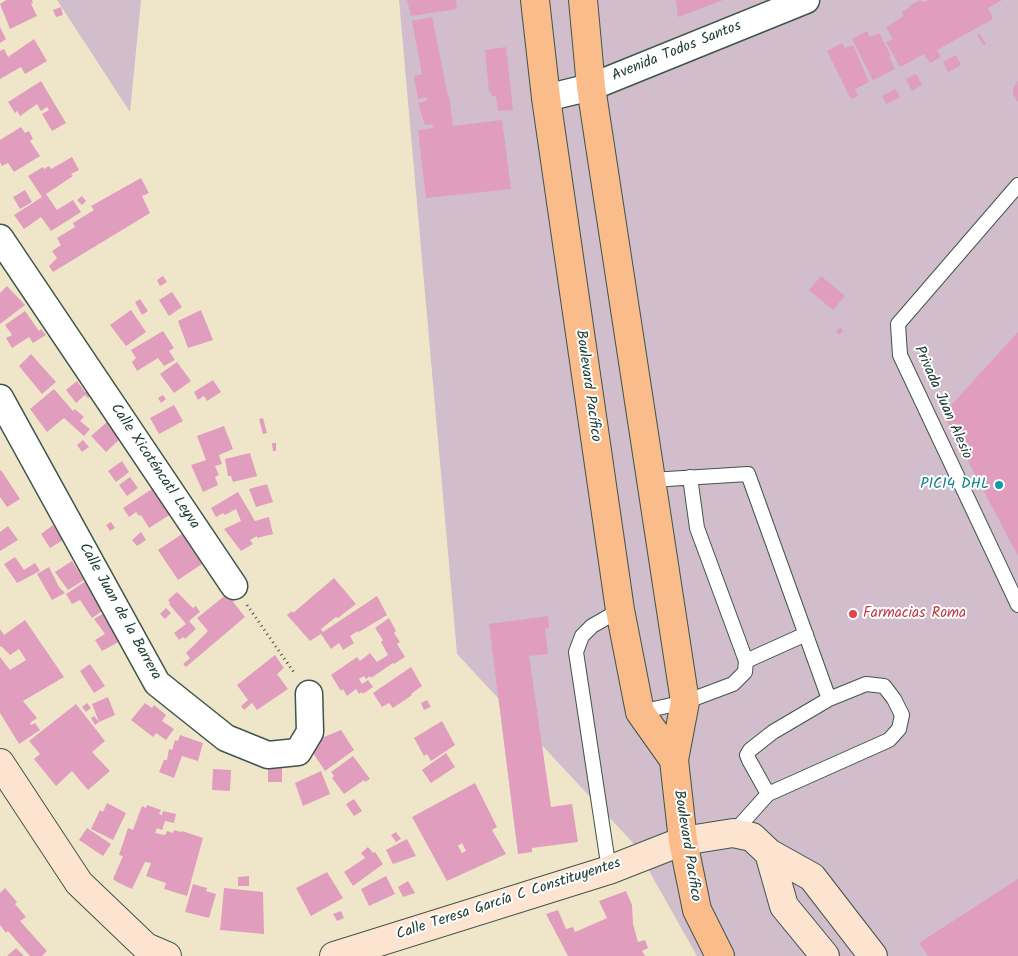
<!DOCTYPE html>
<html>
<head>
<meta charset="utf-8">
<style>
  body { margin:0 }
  canvas { display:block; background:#efe6ca }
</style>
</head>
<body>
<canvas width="1018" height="956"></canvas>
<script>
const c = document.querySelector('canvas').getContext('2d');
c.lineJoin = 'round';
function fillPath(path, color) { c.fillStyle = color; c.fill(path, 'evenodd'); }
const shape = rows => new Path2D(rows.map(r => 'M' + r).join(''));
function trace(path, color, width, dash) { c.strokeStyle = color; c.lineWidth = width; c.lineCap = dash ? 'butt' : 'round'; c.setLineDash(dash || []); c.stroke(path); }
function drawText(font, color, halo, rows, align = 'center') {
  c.font = font + ' Kalam,sans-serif'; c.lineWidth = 4; c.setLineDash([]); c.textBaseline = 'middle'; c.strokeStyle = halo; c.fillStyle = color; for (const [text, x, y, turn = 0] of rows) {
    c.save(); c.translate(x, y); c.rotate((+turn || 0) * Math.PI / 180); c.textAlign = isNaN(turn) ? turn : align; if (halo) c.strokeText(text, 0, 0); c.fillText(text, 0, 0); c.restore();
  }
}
const industrial = shape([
  [57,0,141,0,130,112],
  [399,0,1018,0,1018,956,697,956,634,844,457,654]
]);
const building = shape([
  [6,0,32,0,33,3,31,4,37,16,10,29,0,4],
  [407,0,456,0,457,9,411,16],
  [676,0,723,0,678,17],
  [921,0,922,2,930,0,1002,0,988,8,993,19,937,50,941,57,930,63,924,54,900,67,886,42,893,39,886,27,904,16,902,12,910,7,910,5],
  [61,7,63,15,56,17,53,10],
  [432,17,448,96,449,96,453,126,502,120,511,189,426,198,418,130,433,128,432,124,425,125,418,103,427,101,427,97,418,99,414,76,422,74,412,21],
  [0,27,6,39,0,43],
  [867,31,870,37,879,33,891,56,889,57,895,69,873,80,852,39],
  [980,34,986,44,983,45,977,35],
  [34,39,47,61,25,74,21,67,0,79,0,51,4,49,8,57],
  [842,43,845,48,853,45,869,82,855,89,858,96,851,99,827,51],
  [506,47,513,110,498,111,496,96,492,96,491,92,489,92,485,50],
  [956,55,961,65,948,72,943,62],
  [916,74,922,85,912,91,906,79],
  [1018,80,1018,102,1013,94,1013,89],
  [41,81,66,123,52,131,42,114,49,110,47,107,41,111,37,104,20,116,17,111,15,113,8,102],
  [895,89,900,97,886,104,882,96],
  [21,127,25,133,29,131,33,139,30,141,40,156,14,172,8,163,2,166,0,162,0,140],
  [72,157,79,170,71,174,73,176,46,194,57,210,73,200,81,212,51,231,41,217,24,229,14,215,42,197,28,176,43,167,44,169,49,166,51,169],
  [141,178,149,193,142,196,150,213,53,272,49,266,57,258,52,251,61,245,57,238,75,227,73,223,94,210,91,206],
  [25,190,32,202,20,209,13,197],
  [82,196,86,201,82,205,77,200],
  [163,276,167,282,160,286,157,280],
  [821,276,845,296,833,310,809,290],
  [7,286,25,305,0,324,0,293],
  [172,292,182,307,169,316,159,300],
  [140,299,148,311,142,315,135,302],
  [131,310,146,332,126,346,110,325],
  [201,310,213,340,188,348,178,321],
  [25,311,39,331,41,329,46,335,33,343,29,337,12,348,6,338,12,335,5,325],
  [840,327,843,331,839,335,836,332],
  [163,331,174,348,169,351,175,360,164,366,158,358,137,371,132,362,136,358,131,350],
  [1018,332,1018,556,943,414],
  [31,354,56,382,42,394,19,366],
  [177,362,191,381,174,393,160,374],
  [213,380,221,392,207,401,204,396,198,400,194,392],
  [77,381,85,392,88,390,91,395,88,398,85,395,76,403,66,390],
  [54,389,73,411,75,409,84,417,80,421,90,429,84,436,64,418,47,432,30,409],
  [163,395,166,399,161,403,158,398],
  [174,405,183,421,159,434,150,418],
  [263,418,267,433,263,434,259,419],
  [107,422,121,438,106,452,91,436],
  [224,426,233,449,219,455,222,464,215,466,219,475,215,477,218,485,203,492,191,465,206,460,197,436],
  [83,440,89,447,82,452,77,445],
  [272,443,276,443,276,451,273,451],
  [250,453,257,476,233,482,231,476,228,476,225,459],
  [122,461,129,472,116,482,108,471],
  [1,470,20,499,7,507,0,497,0,471],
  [130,477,138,488,127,496,119,485],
  [267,484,273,502,256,507,249,489],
  [152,489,160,501,164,499,174,512,149,528,141,515,139,516,136,512,129,517,123,508],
  [238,492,255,521,269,517,273,534,257,538,257,536,250,540,253,544,241,551,224,529,241,521,236,509,225,515,223,513,216,517,211,508],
  [111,522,115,528,110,531,106,525],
  [53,525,63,540,50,548,41,534],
  [8,526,18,540,0,551,0,532],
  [141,532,146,540,137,546,132,540],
  [182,534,202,564,178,580,158,550],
  [15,557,24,570,35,563,40,571,17,583,4,564],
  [72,561,84,580,68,590,55,572],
  [49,567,59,587,65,593,52,600,37,574],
  [334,578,356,604,338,618,336,617,321,629,323,632,377,596,387,615,359,632,358,631,350,636,354,643,343,650,339,643,331,649,321,634,310,641,287,615,292,611,293,613],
  [86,581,105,609,92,618,80,600,72,604,66,594],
  [177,592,193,608,196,606,200,612,189,621,196,629,185,639,183,637,179,640,174,633,186,624,169,604,170,603,168,600],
  [227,594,245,617,186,667,183,664,190,658,186,653,208,631,197,618],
  [166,608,171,613,165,619,160,614],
  [107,611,126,638,102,651,95,640,105,634,94,619],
  [548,616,549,628,545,629,548,654,529,656,551,807,572,804,578,842,532,848,532,852,518,854,489,624],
  [389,618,396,631,394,633,400,642,397,644,405,657,394,664,393,663,371,678,370,676,366,679,364,676,359,679,362,684,368,680,373,687,363,694,362,692,359,694,356,689,347,696,343,689,341,691,331,675,357,657,360,661,370,653,377,662,388,655,381,642,383,640,375,628],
  [25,620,64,677,23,701,37,718,30,723,31,725,35,723,40,730,19,744,0,713,0,657,10,670,26,660,19,649,10,655,1,646,0,647,0,629,4,635],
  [275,655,284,668,277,674,288,689,257,710,252,703,244,710,241,706,248,700,237,685],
  [90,664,105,686,94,693,80,671],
  [411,667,422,686,411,694,412,695,393,708,389,703,382,707,373,693],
  [108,697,115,715,99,722,92,704],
  [427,700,431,707,424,710,421,703],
  [87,703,91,708,86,712,82,707],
  [145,703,152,708,154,705,166,715,162,721,174,729,166,740,156,733,153,737,131,720],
  [76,704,105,741,92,752,110,771,88,790,72,771,56,786,34,759,40,754,29,741],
  [94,716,99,722,95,725,91,718],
  [442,721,455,745,431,761,427,754,424,756,414,738],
  [341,730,354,750,325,771,307,744],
  [180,735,203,743,198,761,182,756,174,778,159,772,164,760,167,760,169,749,172,750,175,740,178,741],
  [446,753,455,767,431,783,422,770],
  [353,756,370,779,365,782,364,780,344,794,332,778,334,776,331,772],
  [268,766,282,766,282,782,268,782],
  [213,769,231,770,230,791,212,790],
  [321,771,330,794,303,806,295,783],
  [475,783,497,827,492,830,506,854,447,881,412,817],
  [462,843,466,851,462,853,458,846],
  [354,799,362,811,354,816,346,804],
  [107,803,126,813,113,840,91,829,100,810,103,812],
  [147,805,161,810,159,814,162,815,163,811,176,814,174,823,165,821,162,830,157,828,155,833,165,835,167,831,173,833,174,830,181,832,182,831,203,838,187,896,164,889,166,883,146,876,151,863,145,862,132,889,117,882,113,879,123,856,119,855,128,828,133,830,142,806,146,808],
  [87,828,111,844,103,856,79,840],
  [396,832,401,839,396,842,391,835],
  [407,839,416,856,393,864,386,850],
  [368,847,373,853,375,852,383,864,353,886,344,872,365,858,361,853],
  [327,872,343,898,311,916,296,888],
  [249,876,249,886,238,886,238,877],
  [386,876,395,894,369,906,361,889],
  [1018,879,1018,956,928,956,919,943],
  [408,881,415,893,403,897,398,887],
  [193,884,207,888,206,891,216,894,209,918,185,912],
  [5,888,17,902,15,904,26,917,20,921,47,951,42,956,30,956,8,931,6,933,0,925,0,893],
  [224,888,263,892,264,934,220,930],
  [626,891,632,905,633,924,638,942,645,940,648,948,642,951,645,956,568,956,546,914,558,910,566,929,573,927,575,932,607,918,599,901],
  [341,911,344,918,337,921,333,914],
  [16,948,24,956,7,956]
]);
const path = shape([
  [247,605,295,674]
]);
const lane = shape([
  [1018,185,898,324,900,355,1018,605],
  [651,480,748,474,829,699,866,684,884,686,894,699,902,715,899,729,889,740,768,794,733,833],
  [746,661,806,634],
  [640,712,685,702,733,684,745,672,746,661,697,528,690,477],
  [768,794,749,760,747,755,750,750,773,732,829,699],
  [609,870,576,652,582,636,592,626,620,610]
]);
const street = shape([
  [546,98,591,87,806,0],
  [0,238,234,586],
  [0,398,157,683,226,738,268,755,298,752,310,732,309,694]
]);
const secondary = shape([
  [0,763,79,883,146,947,167,956],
  [769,853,784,906,825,956],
  [334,956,609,870,683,841,733,833,752,837,769,853,812,877,873,956]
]);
const primary = shape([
  [535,0,546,98,620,610,640,712,674,760],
  [583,0,591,87,685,702,674,760,683,841,697,910,720,956]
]);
const markers = [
  [999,485,5,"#0f9aa8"],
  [853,614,5,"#e0444e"]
];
const streetNames = [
  ["Avenida Todos Santos",677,52,-22],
  ["Boulevard Pacífico",587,386,82],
  ["Privada Juan Alesio",942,403,66],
  ["Calle Xicoténcatl Leyva",154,467,56],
  ["Calle Juan de la Barrera",119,612,61],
  ["Boulevard Pacífico",686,846,81],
  ["Calle Teresa García C Constituyentes",509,900,-18]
];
const cultureNames = [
  ["PIC14 DHL",989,485]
];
const healthNames = [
  ["Farmacias Roma",863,614]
];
fillPath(industrial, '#d1bdcb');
fillPath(building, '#e19dbe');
trace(lane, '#3e564a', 16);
trace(street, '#3e564a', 29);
trace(secondary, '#3e564a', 30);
trace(primary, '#3e564a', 30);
trace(path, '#3e564a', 3, [1, 4]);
trace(lane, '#fff', 14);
trace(street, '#fff', 26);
trace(secondary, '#fde4d0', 28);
trace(primary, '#f9bc8a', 28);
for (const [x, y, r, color] of markers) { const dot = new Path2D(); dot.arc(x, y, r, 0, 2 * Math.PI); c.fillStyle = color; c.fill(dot); trace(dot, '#fff', 2); }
drawText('15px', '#1f3d34', '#fff', streetNames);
drawText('15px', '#0d838f', '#fff', cultureNames, 'right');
drawText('15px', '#be3a42', '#fff', healthNames, 'left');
</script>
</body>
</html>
